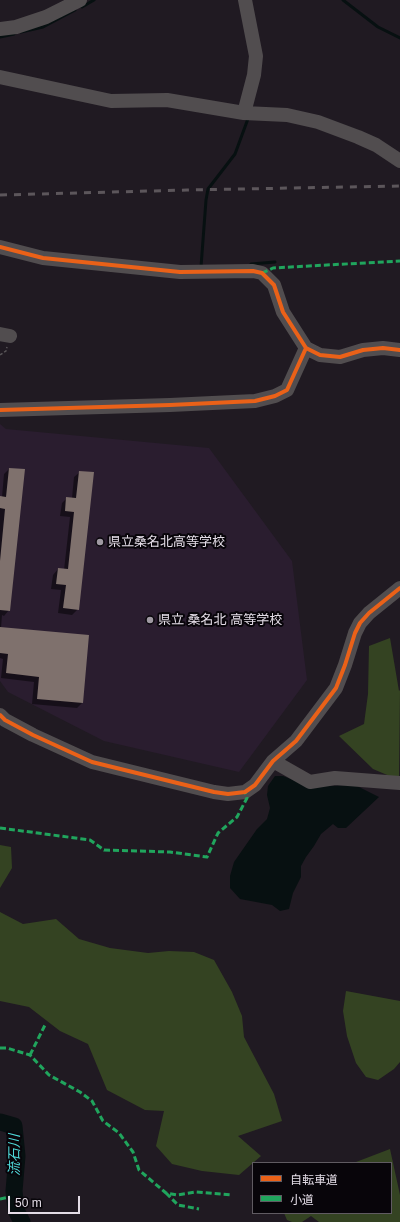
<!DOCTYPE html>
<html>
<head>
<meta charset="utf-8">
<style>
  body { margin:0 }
  #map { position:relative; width:400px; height:1222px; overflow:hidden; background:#201a22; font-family:Arial,"Noto Sans JP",sans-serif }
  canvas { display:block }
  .legend { position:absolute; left:252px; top:1162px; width:140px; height:52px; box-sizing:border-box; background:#08050a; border:1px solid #605b62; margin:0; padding:5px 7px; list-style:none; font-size:12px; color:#e4dde7 }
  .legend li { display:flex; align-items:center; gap:8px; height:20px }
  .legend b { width:20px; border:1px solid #605b62 }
  .scale { position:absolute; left:8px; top:1196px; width:72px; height:18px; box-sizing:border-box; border:2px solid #e4dde7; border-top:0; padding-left:5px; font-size:12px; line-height:14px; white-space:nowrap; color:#e4dde7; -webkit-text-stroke:3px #08050a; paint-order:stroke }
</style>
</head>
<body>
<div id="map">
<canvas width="400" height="1222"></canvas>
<ul class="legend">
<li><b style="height:5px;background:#ea6118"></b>自転車道</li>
<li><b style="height:5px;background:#20a55d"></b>小道</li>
</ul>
<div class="scale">50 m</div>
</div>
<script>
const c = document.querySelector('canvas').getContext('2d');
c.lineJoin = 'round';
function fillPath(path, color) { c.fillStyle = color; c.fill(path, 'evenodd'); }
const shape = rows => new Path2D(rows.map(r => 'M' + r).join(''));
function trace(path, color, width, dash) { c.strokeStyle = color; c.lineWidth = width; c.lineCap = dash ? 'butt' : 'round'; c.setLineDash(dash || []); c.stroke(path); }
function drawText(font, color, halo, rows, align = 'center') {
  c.font = font + ' Arial,"Noto Sans JP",sans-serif'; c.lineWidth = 4; c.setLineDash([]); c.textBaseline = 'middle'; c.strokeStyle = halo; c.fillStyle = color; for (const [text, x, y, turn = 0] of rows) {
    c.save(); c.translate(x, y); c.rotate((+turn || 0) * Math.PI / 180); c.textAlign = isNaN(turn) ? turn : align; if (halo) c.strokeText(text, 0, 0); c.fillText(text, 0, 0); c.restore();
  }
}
const built = shape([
  [0,424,6,429,209,448,292,561,307,680,239,772,104,741,8,692,0,681]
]);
const green = shape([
  [390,638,399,691,400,690,399,780,373,769,339,736,364,724,368,694,369,646],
  [0,845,11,847,12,868,0,888],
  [0,912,23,924,56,919,79,939,110,948,148,953,169,951,194,952,214,960,232,992,242,1016,244,1037,274,1094,282,1121,238,1136,261,1156,239,1175,202,1171,172,1164,156,1146,164,1111,145,1110,107,1090,88,1044,60,1031,29,1007,0,1001],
  [346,991,400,1001,400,1062,394,1069,378,1080,366,1077,356,1063,347,1036,343,1011],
  [390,1149,400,1195,400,1222,319,1222,311,1216,302,1222,292,1222,287,1220,284,1213,391,1213,391,1163,356,1162]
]);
const water = shape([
  [275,776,283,776,298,782,326,786,355,785,379,797,346,828,338,828,333,824,321,834,314,846,306,857,301,866,301,877,293,893,289,909,280,911,272,905,240,899,230,888,230,876,234,862,257,829,267,819,270,808,267,795,268,786]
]);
const shadow = shape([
  [9,469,9,610,4,616,2,615,1,628,82,703,77,708,32,704,34,682,1,678,3,659,0,658,0,497,2,497,4,474],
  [80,472,78,609,72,615,58,613,61,590,51,589,53,575,58,569,64,570,70,517,60,516,62,503,67,498,72,498,74,477]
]);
const stream = shape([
  [343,0,378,27,400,38],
  [82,7,94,0],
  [21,32,43,27,75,10],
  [0,37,14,34],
  [251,264,275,262],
  [203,267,201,267,206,200,208,189,235,154,249,116]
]);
const river = shape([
  [0,1122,14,1126,17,1156,14,1191,16,1210,22,1222]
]);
const building = shape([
  [9,468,25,469,10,611,0,610,0,561,5,509,0,508,0,496,6,497],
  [79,471,94,472,79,610,63,608,66,585,56,584,58,568,68,569,74,512,65,511,66,497,76,498],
  [0,627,89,635,83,703,37,699,39,677,6,673,8,654,0,653]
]);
const path = shape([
  [0,355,6,351,7,347]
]);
const minor = shape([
  [245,0,256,56,254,75,244,113,287,115,318,122,358,137,376,145,400,161],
  [0,29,16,27,46,17,80,0],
  [0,77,111,101,167,100,244,113],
  [0,247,43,258,180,272,253,271,262,273,274,285,283,312,306,348,320,355,340,357,363,350,383,348,400,350],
  [0,334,10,336],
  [0,410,170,405,255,401,275,396,287,390,306,348],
  [0,715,5,720,33,735,92,762,214,792,228,794,245,792,255,785,273,761,296,741,336,688,345,665,355,633,360,623,369,613,400,588],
  [273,761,310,782,335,778,400,783]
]);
const rail = shape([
  [0,195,187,190,400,186]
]);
const quiet = shape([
  [262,273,273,268,400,261],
  [0,828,90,840,104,850,170,852,207,857,218,833,237,817,247,798,245,792],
  [0,1048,7,1048,30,1055,49,1075,80,1092,92,1101,103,1121,119,1133,133,1152,139,1170,166,1193,177,1195,196,1192,232,1195],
  [30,1055,45,1025],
  [166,1193,178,1205,199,1209],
  [0,1199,10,1197]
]);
const cycleway = shape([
  [0,247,43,258,180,272,253,271,262,273,274,285,283,312,306,348,320,355,340,357,363,350,383,348,400,350],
  [0,410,170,405,255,401,275,396,287,390,306,348],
  [0,715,5,720,33,735,92,762,214,792,228,794,245,792,255,785,273,761,296,741,336,688,345,665,355,633,360,623,369,613,400,588]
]);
const markers = [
  [100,542,4,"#9f99a2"],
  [150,620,4,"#9f99a2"]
];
const poiNames = [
  ["県立桑名北高等学校",108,542],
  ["県立 桑名北 高等学校",158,620]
];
const waterNames = [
  ["流石川",15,1155,-90]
];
fillPath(built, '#2a1d2f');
fillPath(green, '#344322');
fillPath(water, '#071011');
fillPath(shadow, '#0007');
trace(stream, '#071011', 3);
trace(river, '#071011', 17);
fillPath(building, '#7f716d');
trace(path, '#585558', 1.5, [3, 2]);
trace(minor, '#514d4f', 14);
trace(rail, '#5c565b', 3, [7, 7]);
trace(quiet, '#20a55d', 3, [6, 3]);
trace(cycleway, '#ea6118', 4);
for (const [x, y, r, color] of markers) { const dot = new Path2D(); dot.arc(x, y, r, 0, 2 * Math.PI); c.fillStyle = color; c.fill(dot); trace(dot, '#08050a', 1.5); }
drawText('13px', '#e4dde7', '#08050a', poiNames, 'left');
drawText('italic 14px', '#4fdada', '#08050a', waterNames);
</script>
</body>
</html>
